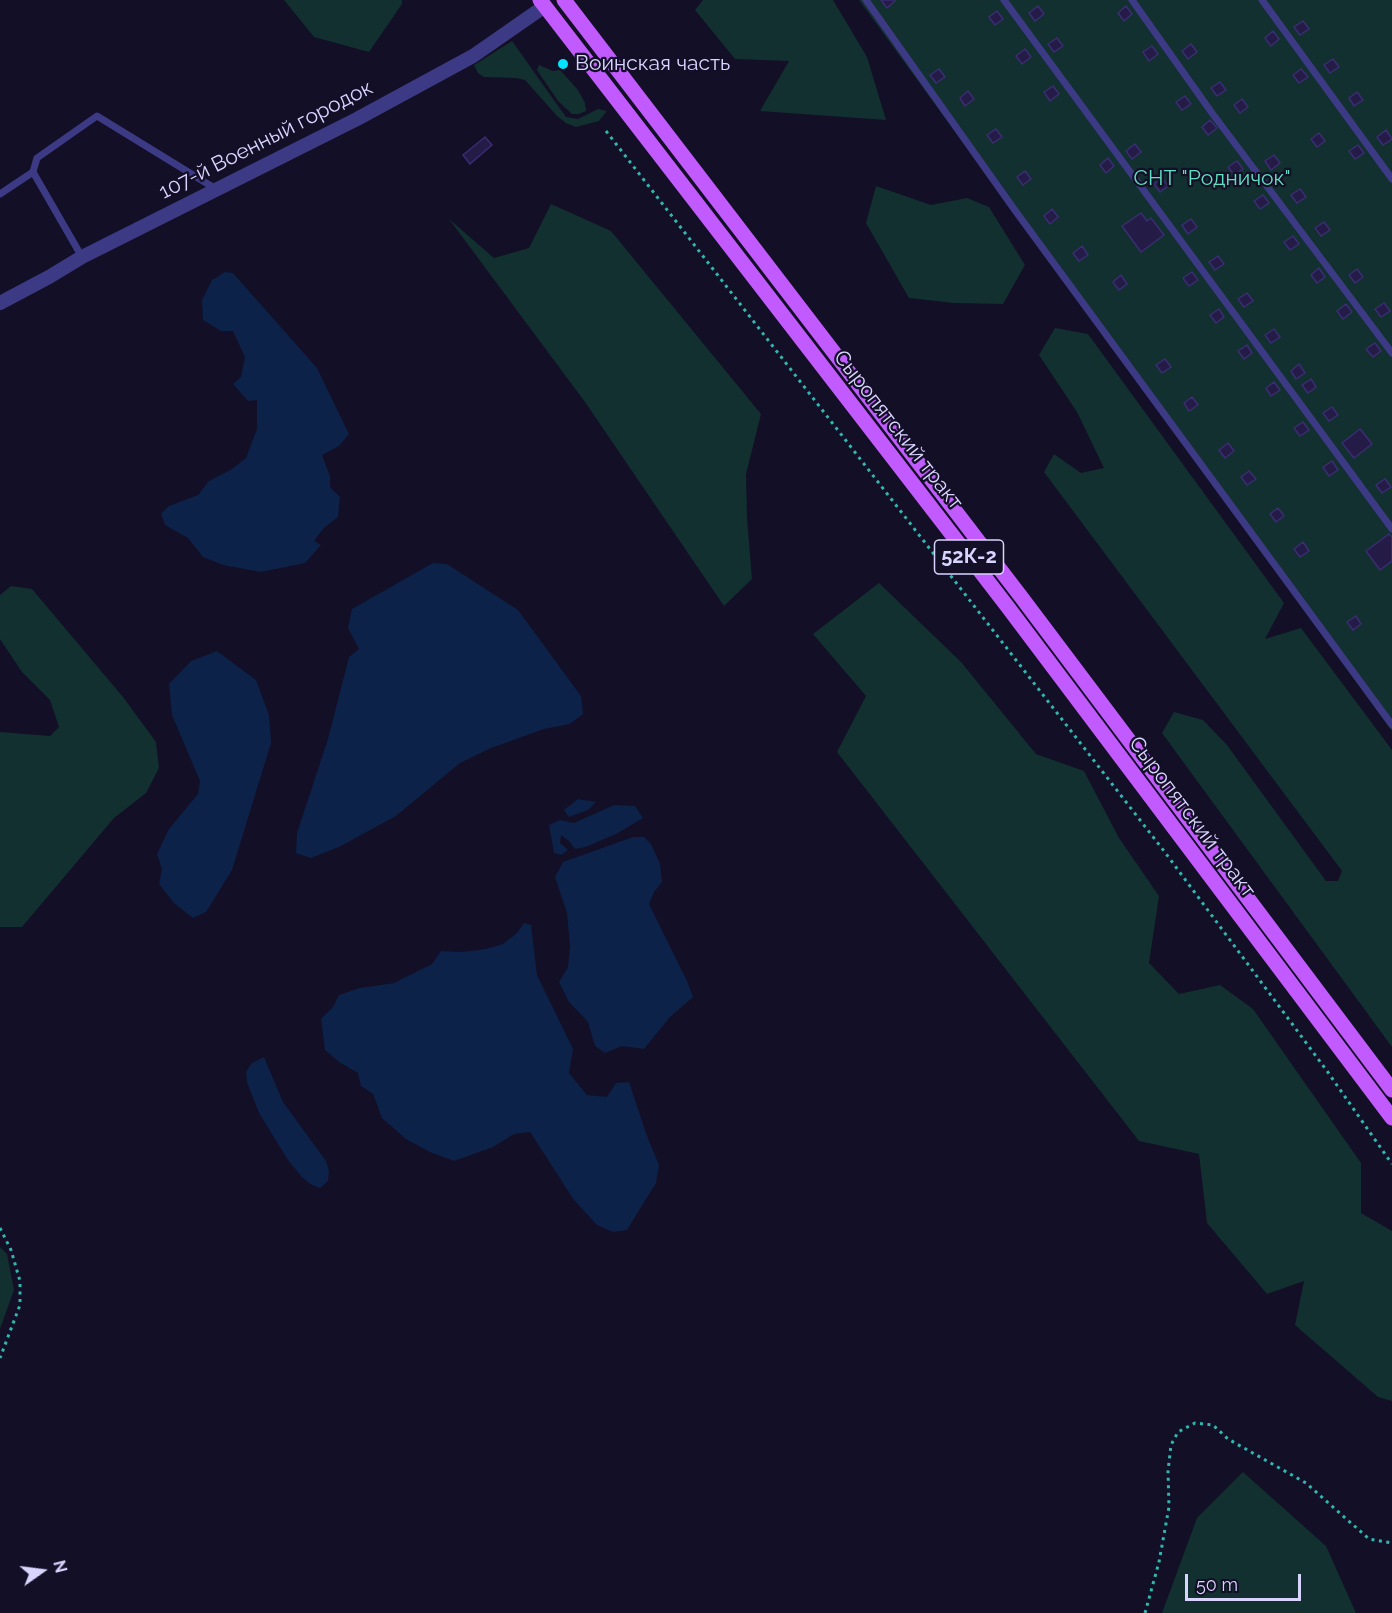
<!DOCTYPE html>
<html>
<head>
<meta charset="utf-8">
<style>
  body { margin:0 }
  #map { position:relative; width:1392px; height:1613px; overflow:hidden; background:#130f26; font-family:Raleway,sans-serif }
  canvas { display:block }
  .north { position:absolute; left:12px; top:1541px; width:60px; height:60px; -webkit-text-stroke:4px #130f26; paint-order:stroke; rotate:76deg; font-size:16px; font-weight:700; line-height:24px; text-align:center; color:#d9d4ff }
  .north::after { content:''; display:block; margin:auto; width:21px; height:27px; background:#d9d4ff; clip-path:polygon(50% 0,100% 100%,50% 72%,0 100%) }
  .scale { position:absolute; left:1185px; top:1574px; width:116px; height:27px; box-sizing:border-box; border:3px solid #d9d4ff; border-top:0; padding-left:8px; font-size:18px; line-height:21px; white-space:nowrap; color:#d9d4ff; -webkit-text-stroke:4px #130f26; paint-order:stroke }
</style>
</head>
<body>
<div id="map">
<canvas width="1392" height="1613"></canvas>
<div class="north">N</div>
<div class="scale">50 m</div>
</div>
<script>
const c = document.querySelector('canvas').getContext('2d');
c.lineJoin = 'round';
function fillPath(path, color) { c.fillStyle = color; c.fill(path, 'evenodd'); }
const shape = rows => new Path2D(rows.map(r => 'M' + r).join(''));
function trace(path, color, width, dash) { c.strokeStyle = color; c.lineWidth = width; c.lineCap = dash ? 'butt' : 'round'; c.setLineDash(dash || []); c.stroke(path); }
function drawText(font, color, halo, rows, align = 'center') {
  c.font = font + ' Raleway,sans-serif'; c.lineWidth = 4.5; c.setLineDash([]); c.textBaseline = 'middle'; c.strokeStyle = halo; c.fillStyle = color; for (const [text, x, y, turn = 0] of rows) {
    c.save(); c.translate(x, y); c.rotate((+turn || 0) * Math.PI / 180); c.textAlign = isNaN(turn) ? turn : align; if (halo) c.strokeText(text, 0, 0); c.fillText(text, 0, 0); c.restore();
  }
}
const green = shape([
  [284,0,402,0,402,4,369,52,314,37],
  [703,0,833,0,867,57,886,120,760,111,789,61,735,59,695,10],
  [859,0,1392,0,1392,731],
  [512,41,566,117,578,119,598,109,607,111,599,121,576,127,566,123,557,116,525,80,516,78,484,77,478,73,474,65],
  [539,65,553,71,560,70,578,90,585,103,586,111,579,114,572,114,558,101,537,70],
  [876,186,931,205,967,198,989,207,1025,265,1003,304,954,303,909,298,866,223],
  [551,204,611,231,761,414,746,474,747,518,752,579,724,606,585,402,449,219,494,258,529,248],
  [1055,328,1088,334,1284,603,1265,639,1301,628,1392,750,1392,1047,1162,733,1174,712,1203,720,1227,745,1326,881,1338,881,1342,871,1044,472,1054,454,1081,473,1104,468,1077,412,1039,355],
  [879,583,961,662,1036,754,1084,771,1119,838,1159,896,1149,963,1179,994,1220,985,1253,1009,1361,1163,1361,1213,1392,1231,1392,1401,1378,1397,1295,1325,1304,1281,1267,1294,1207,1223,1199,1154,1139,1141,837,752,866,696,813,634],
  [11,586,32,589,123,697,156,742,159,768,146,793,114,818,22,927,0,927,0,732,50,736,59,727,50,700,22,672,0,639,0,595],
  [0,1247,7,1254,14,1290,0,1329],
  [1243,1472,1326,1546,1356,1613,1162,1613,1197,1518]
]);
const water = shape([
  [225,272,233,273,317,368,349,434,339,446,322,455,330,476,330,487,340,497,338,517,324,528,314,541,321,545,305,563,261,572,223,565,203,557,188,538,165,525,161,514,169,506,198,495,209,481,232,469,246,458,257,429,257,400,248,401,233,384,241,377,245,357,233,331,221,331,203,320,202,300,212,280],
  [433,563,447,564,518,610,581,696,583,714,570,724,544,729,491,748,460,763,396,816,341,846,311,858,296,853,297,833,328,739,349,657,359,649,348,628,352,609],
  [217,651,256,680,269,715,271,743,232,870,206,912,193,918,174,903,159,884,162,869,157,854,169,829,198,794,200,781,172,715,169,684,191,661],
  [578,799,596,802,588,810,569,817,564,810],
  [614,805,635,806,643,818,618,833,586,847,575,849,569,841,561,835,560,843,568,850,561,855,554,853,549,825,560,820,574,823],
  [633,837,644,837,651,844,660,864,662,882,654,892,649,904,687,981,693,997,670,1017,644,1049,622,1046,605,1053,595,1046,588,1022,569,1002,559,982,568,967,570,947,567,913,555,877,563,862],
  [524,923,531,925,537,975,573,1049,569,1073,587,1095,607,1097,616,1083,629,1082,647,1136,659,1165,656,1183,627,1230,613,1232,597,1225,574,1200,530,1132,514,1134,493,1147,454,1161,430,1152,406,1139,382,1118,373,1094,361,1086,358,1073,339,1062,325,1050,321,1019,333,1007,339,995,360,988,394,983,432,964,441,951,461,952,486,949,503,944,517,933],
  [264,1057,283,1102,326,1161,329,1171,328,1181,320,1188,310,1184,301,1176,288,1160,259,1113,247,1082,246,1072,252,1063]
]);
const building = shape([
  [881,0,894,0,895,1,887,8,881,0],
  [1038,6,1044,14,1035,21,1029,13,1038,6],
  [1126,6,1132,14,1124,21,1118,13,1126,6],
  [997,11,1003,19,995,25,989,17,997,11],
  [1303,21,1309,29,1300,35,1294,27,1303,21],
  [1273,31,1279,39,1271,46,1265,38,1273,31],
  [1057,38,1063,46,1054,52,1048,44,1057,38],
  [1191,44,1197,52,1188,59,1182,51,1191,44],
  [1152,46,1158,54,1149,61,1143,52,1152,46],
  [1025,49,1031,57,1022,64,1016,56,1025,49],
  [1333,59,1339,67,1330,73,1324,65,1333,59],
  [939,69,945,77,936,83,930,75,939,69],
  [1301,69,1308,77,1299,83,1293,75,1301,69],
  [1220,82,1226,90,1217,96,1211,88,1220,82],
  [1053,86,1059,94,1050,101,1044,92,1053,86],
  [968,91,974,99,965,106,960,98,968,91],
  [1357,92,1363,100,1354,106,1349,98,1357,92],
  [1185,96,1191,104,1182,110,1176,102,1185,96],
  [1242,99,1248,107,1240,113,1234,105,1242,99],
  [1210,120,1217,128,1208,135,1202,127,1210,120],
  [996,129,1002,137,993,143,987,135,996,129],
  [1386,130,1392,139,1383,145,1377,137,1386,130],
  [1319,133,1325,141,1317,147,1311,139,1319,133],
  [485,137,492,145,470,164,463,155,485,137],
  [1135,144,1141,152,1132,159,1126,151,1135,144],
  [1358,145,1364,153,1355,159,1349,151,1358,145],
  [1274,155,1280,163,1271,170,1265,161,1274,155],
  [1108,158,1114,166,1106,173,1100,165,1108,158],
  [1237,161,1243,169,1234,175,1228,167,1237,161],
  [1025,171,1031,179,1023,185,1017,177,1025,171],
  [1162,178,1168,186,1160,192,1154,184,1162,178],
  [1300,189,1306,197,1297,203,1291,195,1300,189],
  [1263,195,1269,203,1260,209,1254,201,1263,195],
  [1052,209,1058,217,1050,224,1044,216,1052,209],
  [1141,213,1147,221,1151,218,1164,235,1141,252,1122,226,1141,213],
  [1191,219,1197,227,1188,234,1182,225,1191,219],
  [1324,222,1330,230,1321,236,1315,228,1324,222],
  [1293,236,1299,244,1290,250,1284,242,1293,236],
  [1082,246,1088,255,1079,261,1073,253,1082,246],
  [1218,256,1224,264,1215,270,1209,262,1218,256],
  [1319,268,1325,277,1317,283,1311,275,1319,268],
  [1357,269,1363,277,1355,283,1349,275,1357,269],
  [1192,272,1198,280,1189,286,1183,278,1192,272],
  [1121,275,1127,284,1119,290,1113,282,1121,275],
  [1247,293,1253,301,1244,307,1238,299,1247,293],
  [1384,303,1390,311,1381,317,1375,309,1384,303],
  [1346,304,1352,312,1343,319,1337,311,1346,304],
  [1219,309,1224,317,1216,323,1210,315,1219,309],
  [1274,329,1280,337,1271,343,1265,335,1274,329],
  [1375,343,1381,351,1373,357,1366,349,1375,343],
  [1247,345,1252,353,1244,359,1238,351,1247,345],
  [1165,359,1171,367,1162,373,1156,365,1165,359],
  [1299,364,1305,373,1296,379,1291,371,1299,364],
  [1311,379,1316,387,1308,393,1302,385,1311,379],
  [1274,382,1280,390,1271,396,1266,388,1274,382],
  [1192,397,1198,405,1189,411,1184,403,1192,397],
  [1332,407,1338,415,1329,421,1323,413,1332,407],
  [1303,422,1309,430,1300,436,1294,428,1303,422],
  [1360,429,1372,444,1354,458,1342,443,1360,429],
  [1228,443,1234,451,1225,458,1219,450,1228,443],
  [1332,461,1338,470,1329,476,1323,467,1332,461],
  [1249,471,1256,479,1247,485,1241,477,1249,471],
  [1385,479,1391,487,1382,493,1376,485,1385,479],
  [1278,508,1284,516,1276,522,1270,514,1278,508],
  [1389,534,1392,537,1392,561,1380,570,1366,551,1389,534],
  [1303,542,1309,551,1300,557,1294,549,1303,542],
  [1356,616,1361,624,1353,630,1347,622,1356,616]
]);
const path = shape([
  [606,131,1164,851,1327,1071,1392,1164],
  [0,1228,11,1250,20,1281,20,1305,0,1358],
  [1145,1613,1159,1562,1169,1507,1168,1471,1171,1445,1178,1432,1195,1423,1213,1425,1228,1439,1306,1483,1369,1539,1392,1543]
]);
const service = shape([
  [866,0,1014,209,1392,725],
  [1004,0,1392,529],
  [1132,0,1212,113,1392,353],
  [1262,0,1392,179],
  [33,172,82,257],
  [0,194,33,172,37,158,97,116,216,189]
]);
const minor = shape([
  [0,303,49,277,82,257,357,119,473,56,545,6]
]);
const primary = shape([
  [540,0,1007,606,1392,1118],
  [564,0,1022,598,1392,1090]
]);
const markers = [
  [563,64,6,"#00e5ff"]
];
const shields = [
  [969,557,69]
];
const shieldNames = [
  ["52К-2",969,557]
];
const poiNames = [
  ["Воинская часть",575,64]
];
const streetNames = [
  ["107-й Военный городок",266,140,-27],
  ["Сыропятский тракт",898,430,52],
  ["Сыропятский тракт",1192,817,53]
];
const parkNames = [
  ["СНТ \"Родничок\"",1212,179]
];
fillPath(green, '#12302f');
fillPath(water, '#0c2248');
fillPath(building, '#241b47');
trace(building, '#3b2d73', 1.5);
trace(path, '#2fb8b0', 3, [3, 4.5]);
trace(service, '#3d3a85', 7);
trace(minor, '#3d3a85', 14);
trace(primary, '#c25bff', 15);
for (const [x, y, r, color] of markers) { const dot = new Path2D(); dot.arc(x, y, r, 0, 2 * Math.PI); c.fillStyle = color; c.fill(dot); trace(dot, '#130f26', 2); }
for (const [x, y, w] of shields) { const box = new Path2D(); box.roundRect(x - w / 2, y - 17, w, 34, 4.5); c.fillStyle = '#130f26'; c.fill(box); trace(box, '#d9d4ff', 1.5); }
drawText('bold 20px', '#d9d4ff', null, shieldNames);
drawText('21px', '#d9d4ff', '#130f26', poiNames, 'left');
drawText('21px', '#d9d4ff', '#130f26', streetNames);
drawText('21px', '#5fe0c0', '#130f26', parkNames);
</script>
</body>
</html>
